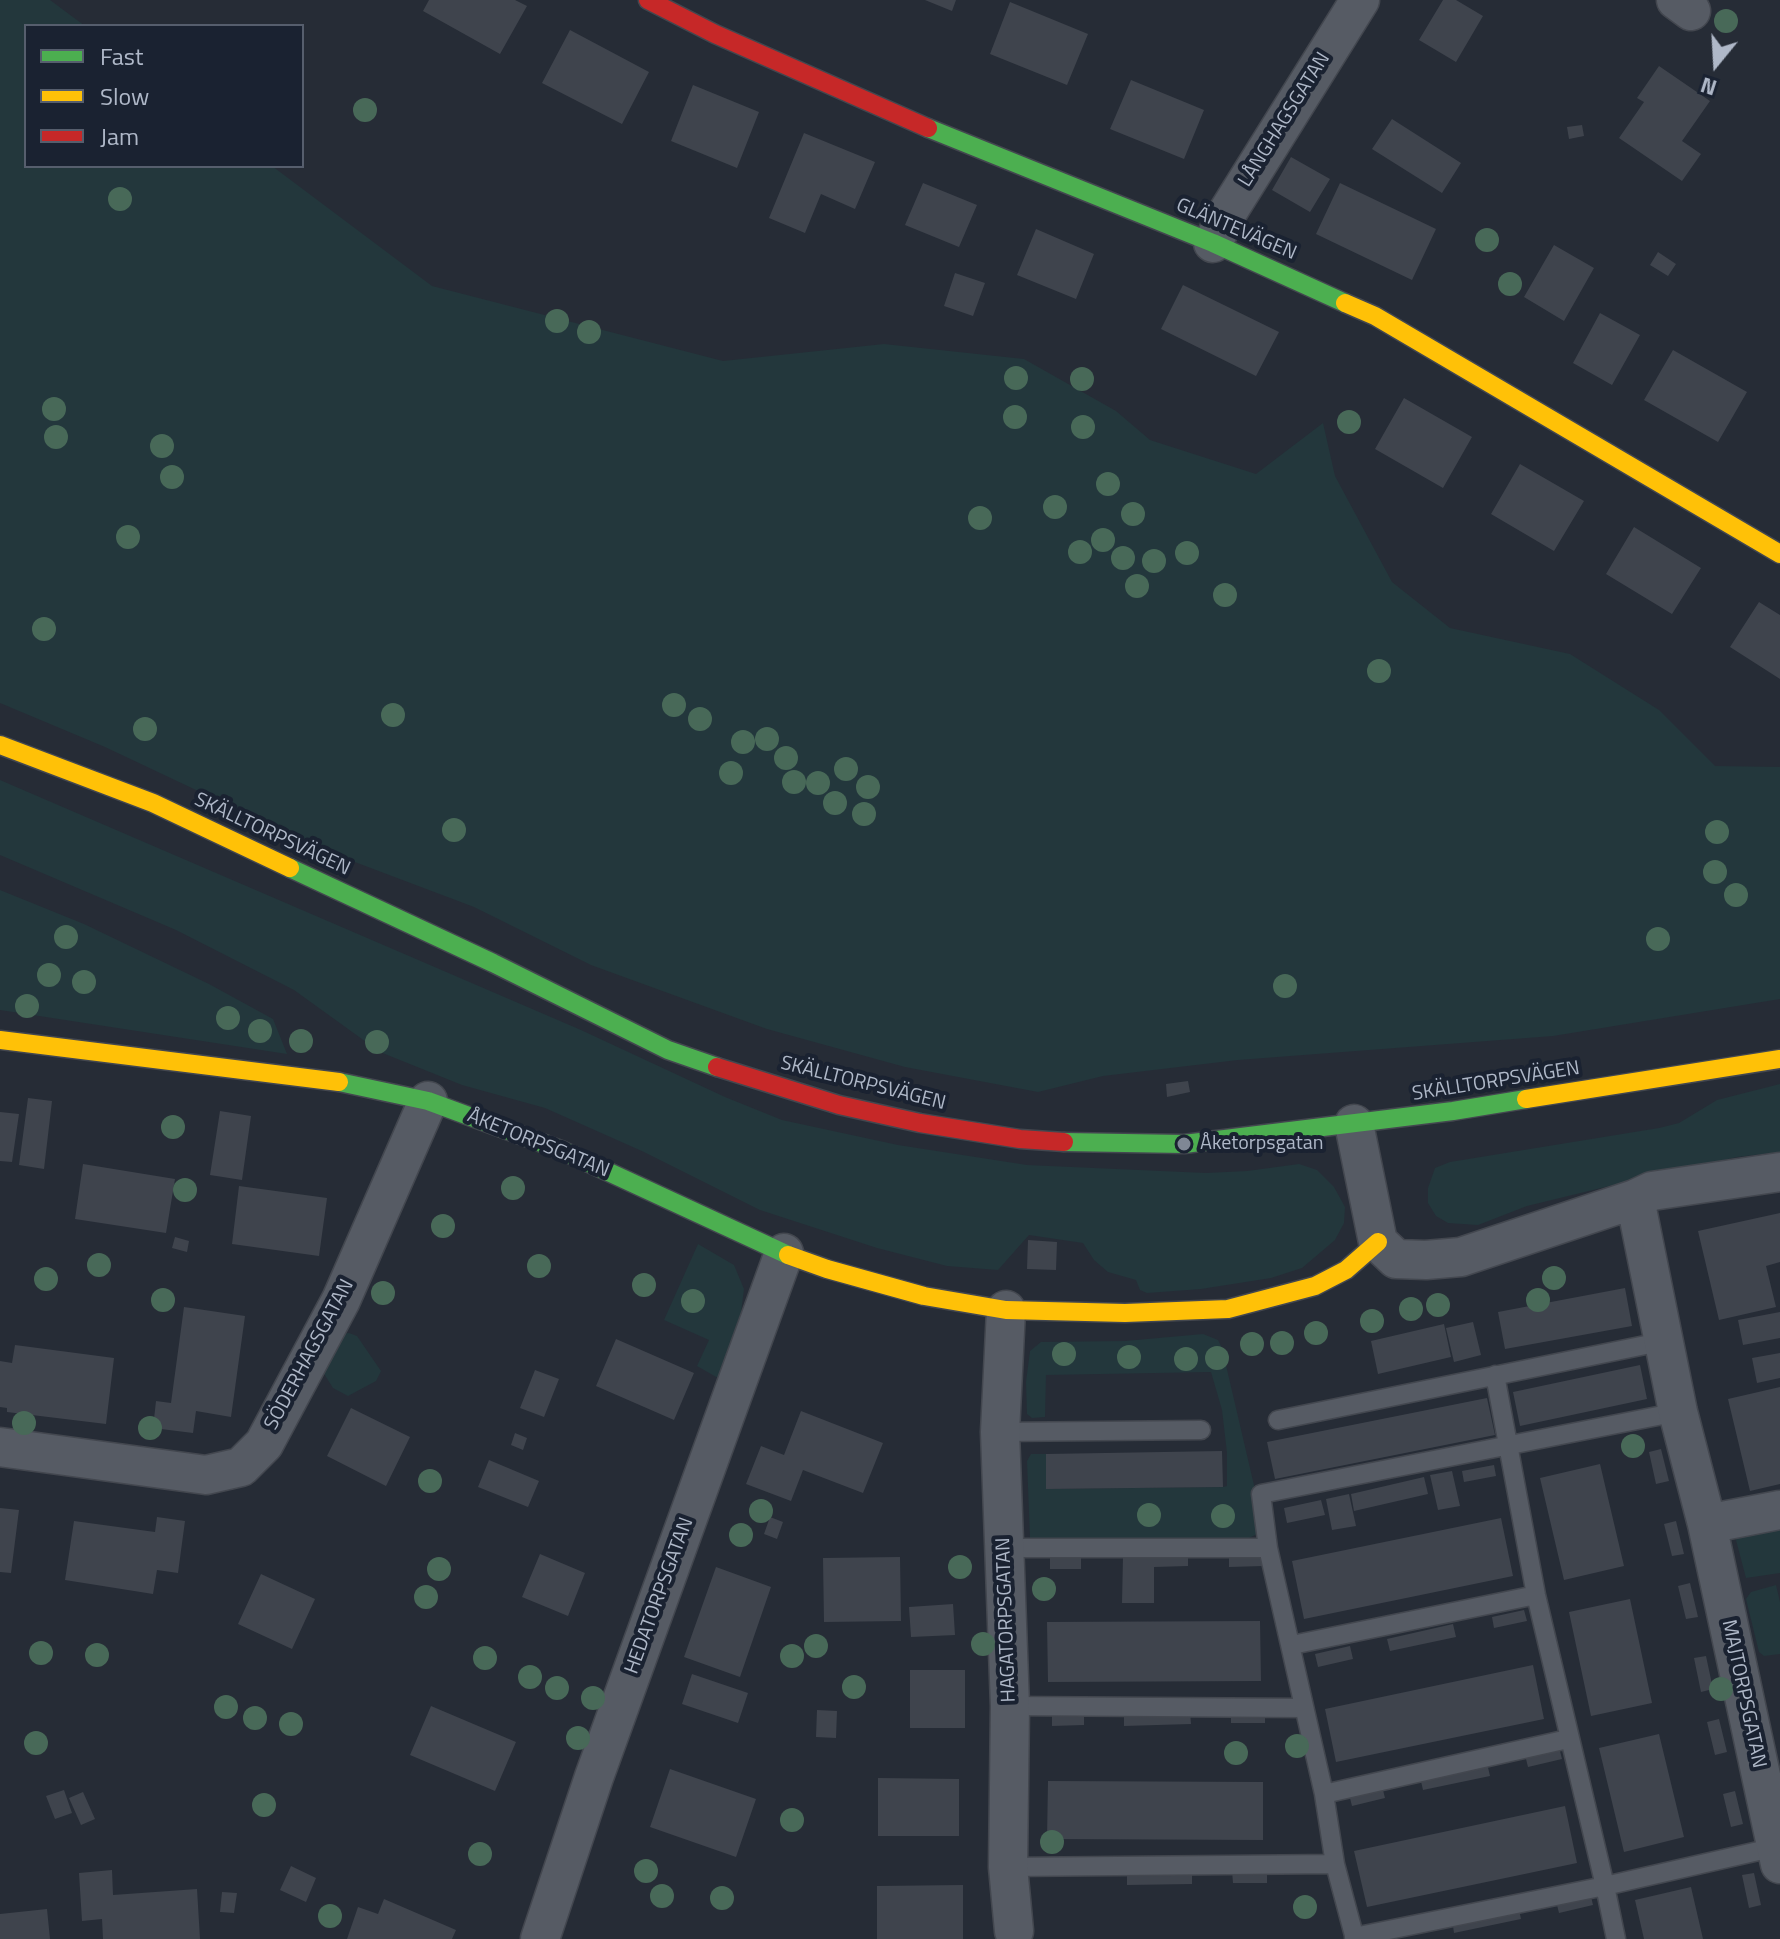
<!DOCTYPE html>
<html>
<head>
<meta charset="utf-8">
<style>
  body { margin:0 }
  #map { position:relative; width:1780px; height:1939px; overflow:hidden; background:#262c36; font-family:"Titillium Web",sans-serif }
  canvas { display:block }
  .legend { position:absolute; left:24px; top:24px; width:280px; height:144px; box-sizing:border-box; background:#1a2231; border:2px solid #565e6d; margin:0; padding:10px 14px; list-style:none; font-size:24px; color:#afb8c8 }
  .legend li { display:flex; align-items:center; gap:16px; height:40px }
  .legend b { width:40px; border:2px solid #565e6d }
  .north { position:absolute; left:1676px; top:24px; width:80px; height:80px; -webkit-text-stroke:6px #1a2231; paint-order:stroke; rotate:198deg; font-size:22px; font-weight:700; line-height:32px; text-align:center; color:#afb8c8 }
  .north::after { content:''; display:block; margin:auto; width:28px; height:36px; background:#afb8c8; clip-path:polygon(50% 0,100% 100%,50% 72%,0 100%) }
</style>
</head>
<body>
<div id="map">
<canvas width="1780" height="1939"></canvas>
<ul class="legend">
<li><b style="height:10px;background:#4caf50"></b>Fast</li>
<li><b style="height:10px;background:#ffc107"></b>Slow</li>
<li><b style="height:10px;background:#c62828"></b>Jam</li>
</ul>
<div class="north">N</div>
</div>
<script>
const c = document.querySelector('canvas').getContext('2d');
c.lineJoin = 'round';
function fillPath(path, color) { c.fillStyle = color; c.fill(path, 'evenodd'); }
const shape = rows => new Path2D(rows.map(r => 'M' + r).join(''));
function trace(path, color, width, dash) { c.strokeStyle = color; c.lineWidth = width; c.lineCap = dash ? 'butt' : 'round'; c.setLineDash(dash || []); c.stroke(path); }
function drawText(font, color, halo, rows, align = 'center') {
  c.font = font + ' "Titillium Web",sans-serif'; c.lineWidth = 8; c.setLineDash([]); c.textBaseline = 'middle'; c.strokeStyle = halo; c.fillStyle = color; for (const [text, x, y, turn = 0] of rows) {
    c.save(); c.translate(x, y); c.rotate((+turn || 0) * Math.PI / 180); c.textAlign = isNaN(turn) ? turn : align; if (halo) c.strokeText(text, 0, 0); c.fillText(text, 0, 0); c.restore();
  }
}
const green = shape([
  [0,0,50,0,85,26,26,26,26,166,272,166,432,286,723,361,884,344,1024,359,1116,411,1150,440,1256,474,1323,423,1335,476,1392,582,1450,628,1570,654,1659,710,1715,766,1780,767,1780,999,1553,1036,1238,1060,1103,1076,1038,1092,905,1067,767,1029,591,965,474,907,323,850,105,747,0,703],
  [0,780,581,1030,725,1097,782,1120,898,1145,1027,1165,1206,1173,1247,1171,1299,1164,1317,1170,1334,1187,1345,1207,1344,1223,1335,1240,1302,1268,1271,1278,1201,1289,1147,1293,1140,1290,1136,1280,1108,1272,1094,1260,1083,1243,1029,1235,998,1270,947,1266,877,1248,760,1210,644,1152,545,1108,462,1085,380,1052,294,990,176,930,0,855],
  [0,890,84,924,209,984,273,1019,287,1054,0,1010],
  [1780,1084,1780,1152,1737,1157,1634,1180,1527,1206,1478,1225,1448,1223,1436,1216,1428,1203,1428,1188,1435,1168,1450,1162,1659,1128,1679,1123,1717,1100],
  [698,1244,734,1265,744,1289,741,1313,718,1378,697,1366,709,1340,664,1320],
  [349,1333,357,1336,381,1371,376,1381,348,1396,333,1388,321,1369,340,1334],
  [1203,1334,1218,1340,1222,1348,1260,1511,1260,1529,1257,1534,1249,1538,1042,1541,1030,1538,1027,1461,1031,1454,1046,1454,1047,1489,1223,1487,1227,1486,1227,1453,1222,1410,1211,1372,1046,1375,1045,1417,1032,1418,1027,1414,1026,1382,1030,1351,1041,1342,1125,1341],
  [1780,1523,1780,1573,1746,1578,1736,1540,1738,1533],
  [1776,1585,1780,1602,1780,1654,1764,1656,1759,1652,1746,1599,1751,1592]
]);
const building = shape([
  [429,0,515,0,527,6,500,54,423,11],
  [925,0,956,0,952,11],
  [1443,0,1456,0,1483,16,1456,62,1419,40],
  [1010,2,1088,34,1067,85,990,54],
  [570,30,649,72,622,124,542,83],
  [1659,66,1710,101,1682,141,1701,154,1682,181,1619,138,1644,102,1637,98],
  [1131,80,1204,110,1184,159,1110,129],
  [693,85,759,112,737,168,671,141],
  [1392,119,1461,163,1442,193,1372,149],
  [1582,125,1584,136,1569,139,1567,127],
  [804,133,875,162,855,209,821,194,805,233,769,218],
  [1291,157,1330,179,1310,212,1272,190],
  [923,183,977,205,959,247,905,225],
  [1340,183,1436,229,1412,280,1316,234],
  [1036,229,1094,254,1076,299,1017,275],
  [1554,245,1594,268,1564,321,1524,297],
  [1658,252,1676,264,1668,276,1650,265],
  [955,273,985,283,973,316,944,306],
  [1183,285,1279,332,1256,376,1161,329],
  [1600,313,1640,335,1612,385,1573,363],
  [1673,350,1747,392,1718,442,1644,400],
  [1404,398,1472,437,1443,488,1375,449],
  [1520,464,1584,501,1554,551,1491,514],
  [1634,527,1701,568,1672,614,1606,574],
  [1759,602,1780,615,1780,679,1730,647],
  [1188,1081,1190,1092,1167,1097,1166,1084],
  [28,1098,52,1101,44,1169,19,1165],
  [220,1111,251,1116,242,1180,210,1175],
  [0,1112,19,1114,12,1162,0,1161],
  [83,1164,175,1179,166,1233,75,1219],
  [239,1186,327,1198,319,1256,232,1244],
  [1780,1213,1780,1262,1766,1266,1776,1307,1719,1320,1698,1231],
  [175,1237,189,1241,187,1252,172,1248],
  [1028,1240,1057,1242,1056,1270,1027,1269],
  [1625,1288,1632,1326,1505,1349,1498,1312],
  [184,1307,245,1316,231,1417,196,1411,193,1433,153,1428,156,1401,171,1403],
  [1780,1312,1780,1338,1743,1345,1738,1320],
  [1473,1322,1481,1355,1454,1362,1446,1328],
  [1444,1324,1451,1357,1378,1374,1371,1341],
  [616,1339,694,1373,674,1420,596,1386],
  [15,1345,114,1358,106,1424,7,1412,7,1408,0,1407,0,1361,12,1363],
  [1780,1353,1780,1378,1757,1383,1752,1358],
  [1640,1365,1647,1399,1520,1426,1513,1392],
  [535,1370,559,1379,544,1417,520,1408],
  [1780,1387,1780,1484,1750,1491,1728,1399],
  [1487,1398,1495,1435,1275,1479,1267,1442],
  [351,1408,410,1437,386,1486,327,1456],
  [801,1411,883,1443,863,1493,803,1470,791,1501,746,1484,761,1446,784,1455],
  [515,1433,527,1438,523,1450,511,1445],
  [1661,1449,1669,1481,1656,1484,1649,1452],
  [1222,1451,1223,1487,1046,1489,1046,1454],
  [489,1460,539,1481,528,1507,478,1487],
  [1600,1464,1624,1566,1564,1580,1540,1478],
  [1494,1465,1496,1476,1464,1482,1462,1471],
  [1452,1471,1460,1506,1438,1510,1430,1475],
  [1424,1477,1428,1494,1354,1511,1351,1494],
  [1349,1494,1356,1526,1332,1530,1326,1499],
  [1321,1500,1325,1515,1287,1523,1284,1508],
  [0,1508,19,1510,11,1573,0,1572],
  [157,1517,185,1521,178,1573,157,1570,153,1594,65,1580,74,1521,155,1532],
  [770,1517,783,1522,777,1539,764,1534],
  [1501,1518,1513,1576,1304,1619,1292,1561],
  [1676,1521,1684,1554,1672,1556,1664,1524],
  [1262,1553,1263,1566,1229,1567,1229,1555],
  [540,1554,585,1573,568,1616,522,1597],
  [1188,1555,1188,1566,1154,1567,1154,1603,1122,1603,1123,1556],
  [1081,1556,1081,1569,1050,1569,1050,1557],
  [900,1557,901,1621,824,1622,823,1558],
  [716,1567,771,1587,740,1677,684,1657],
  [261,1574,315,1599,292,1649,238,1624],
  [1690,1583,1698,1617,1686,1619,1678,1586],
  [1630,1599,1652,1703,1591,1716,1569,1612],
  [953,1604,955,1635,911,1637,909,1607],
  [1524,1610,1527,1621,1494,1628,1492,1617],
  [1260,1621,1261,1681,1048,1682,1047,1622],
  [1453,1624,1456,1637,1390,1651,1387,1639],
  [1350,1646,1353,1659,1318,1667,1315,1654],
  [1706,1656,1713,1689,1701,1692,1694,1658],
  [1533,1665,1544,1719,1336,1762,1325,1709],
  [910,1670,965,1670,965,1728,910,1728],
  [692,1674,748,1693,738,1723,682,1704],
  [431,1706,516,1742,495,1791,410,1755],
  [817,1710,837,1711,836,1738,816,1737],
  [1190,1711,1191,1724,1124,1726,1124,1712],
  [1231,1711,1265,1711,1265,1723,1231,1723],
  [1052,1712,1084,1712,1084,1725,1052,1726],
  [1719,1719,1727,1752,1715,1755,1707,1722],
  [1659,1734,1684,1837,1624,1852,1599,1748],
  [1559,1747,1562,1759,1528,1767,1525,1755],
  [1487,1763,1490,1776,1423,1790,1420,1777],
  [670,1769,756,1799,736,1857,650,1827],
  [878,1778,959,1779,959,1836,878,1836],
  [1048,1781,1263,1782,1263,1840,1047,1839],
  [1382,1786,1385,1798,1352,1806,1349,1794],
  [64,1790,72,1813,55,1819,46,1796],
  [1735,1791,1743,1824,1731,1827,1723,1794],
  [83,1792,95,1819,81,1825,69,1798],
  [1565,1806,1577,1863,1367,1907,1354,1851],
  [291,1866,316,1878,306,1902,280,1890],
  [112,1870,113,1895,197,1889,200,1939,103,1939,102,1919,82,1921,79,1873],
  [1232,1871,1267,1871,1267,1883,1233,1883],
  [1192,1872,1192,1884,1127,1885,1127,1873],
  [1754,1873,1761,1905,1749,1908,1742,1875],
  [963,1885,963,1939,877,1939,877,1886],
  [1691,1887,1703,1939,1644,1939,1635,1900],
  [222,1892,237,1893,234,1913,220,1912],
  [1590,1892,1593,1905,1559,1913,1556,1901],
  [384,1899,456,1930,452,1939,347,1939,358,1907,378,1914],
  [1518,1905,1521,1919,1454,1933,1452,1919],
  [47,1909,50,1939,0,1939,0,1914]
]);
const lane = shape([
  [1495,1375,1536,1595,1605,1886,1776,1847],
  [1278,1420,1665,1341],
  [1000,1432,1201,1430],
  [1004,1548,1268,1548],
  [1292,1645,1536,1595],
  [1010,1706,1303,1708],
  [1324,1794,1568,1739],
  [1008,1867,1335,1864],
  [1354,1937,1605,1886,1616,1939],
  [1355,1939,1335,1864,1324,1794,1268,1548,1261,1494,1678,1412]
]);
const street = shape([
  [1676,0,1691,11],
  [1213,243,1229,210,1360,0],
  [1354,1124,1378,1242,1396,1259,1426,1260,1461,1257,1635,1199,1652,1191,1780,1172],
  [1635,1199,1678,1412,1707,1524,1780,1864],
  [1006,1310,1000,1432,1010,1706,1008,1867,1014,1931],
  [0,1447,206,1475,241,1467,264,1444,341,1300,428,1101],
  [1707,1524,1780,1510],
  [540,1939,594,1777,784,1253]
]);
const fast = shape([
  [928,128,1213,243,1345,303],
  [290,868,493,963,668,1050,717,1067],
  [339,1082,428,1101,561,1150,788,1255],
  [1064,1142,1184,1144,1453,1111,1526,1099]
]);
const slow = shape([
  [1345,303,1375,316,1780,554],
  [0,745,153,803,290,868],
  [0,1040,339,1082],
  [1526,1099,1780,1059],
  [788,1255,827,1269,924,1296,1006,1310,1125,1313,1228,1309,1315,1286,1346,1270,1378,1242]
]);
const jam = shape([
  [648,0,715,34,928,128],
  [717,1067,839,1105,920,1123,1020,1139,1064,1142]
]);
const trees = [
  [1726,21],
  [365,110],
  [120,199],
  [1487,240],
  [1510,284],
  [557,321],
  [589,332],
  [1016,378],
  [1082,379],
  [54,409],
  [1015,417],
  [1349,422],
  [1083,427],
  [56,437],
  [162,446],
  [172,477],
  [1108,484],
  [1055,507],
  [1133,514],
  [980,518],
  [128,537],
  [1103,540],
  [1080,552],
  [1187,553],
  [1123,558],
  [1154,561],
  [1137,586],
  [1225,595],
  [44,629],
  [1379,671],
  [674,705],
  [393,715],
  [700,719],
  [145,729],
  [767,739],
  [743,742],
  [786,758],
  [846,769],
  [731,773],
  [794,782],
  [818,783],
  [868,787],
  [835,803],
  [864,814],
  [454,830],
  [1717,832],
  [1715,872],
  [1736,895],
  [66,937],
  [1658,939],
  [49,975],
  [84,982],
  [1285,986],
  [27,1006],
  [228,1018],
  [260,1031],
  [301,1041],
  [377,1042],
  [173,1127],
  [513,1188],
  [185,1190],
  [443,1226],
  [99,1265],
  [539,1266],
  [1554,1278],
  [46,1279],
  [644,1285],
  [383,1293],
  [163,1300],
  [1538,1300],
  [693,1301],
  [1438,1305],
  [1411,1309],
  [1372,1321],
  [1316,1333],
  [1282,1343],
  [1252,1344],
  [1064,1354],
  [1129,1357],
  [1217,1358],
  [1186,1359],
  [24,1423],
  [150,1428],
  [1633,1446],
  [430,1481],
  [761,1511],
  [1149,1515],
  [1223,1516],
  [741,1535],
  [960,1567],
  [439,1569],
  [1044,1589],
  [426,1597],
  [983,1644],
  [816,1646],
  [41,1653],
  [97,1655],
  [792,1656],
  [485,1658],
  [530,1677],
  [854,1687],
  [557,1688],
  [1721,1689],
  [593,1698],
  [226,1707],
  [255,1718],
  [291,1724],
  [578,1738],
  [36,1743],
  [1297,1746],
  [1236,1753],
  [264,1805],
  [792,1820],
  [1052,1842],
  [480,1854],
  [646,1871],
  [662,1896],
  [722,1898],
  [1305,1907],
  [330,1916]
];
const markers = [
  [1184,1144,8,"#7f8795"]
];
const streetNames = [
  ["LÅNGHAGSGATAN",1285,120,-58],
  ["GLÄNTEVÄGEN",1236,230,23],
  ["SKÄLLTORPSVÄGEN",272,835,25],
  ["SKÄLLTORPSVÄGEN",1496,1082,-9],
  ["SKÄLLTORPSVÄGEN",863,1084,14],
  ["ÅKETORPSGATAN",538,1144,22],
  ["SÖDERHAGSGATAN",310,1355,-62],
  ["HEDATORPSGATAN",660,1596,-70],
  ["HAGATORPSGATAN",1007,1620,-92],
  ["MAJTORPSGATAN",1743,1694,78]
];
const poiNames = [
  ["Åketorpsgatan",1200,1144]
];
fillPath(green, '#23373c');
fillPath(building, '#3f444d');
trace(lane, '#43474f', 21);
trace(street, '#43474f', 41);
trace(fast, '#43474f', 21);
trace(slow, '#43474f', 21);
trace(jam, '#43474f', 21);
trace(lane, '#565b64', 18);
trace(street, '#565b64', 38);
trace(fast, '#4caf50', 18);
trace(slow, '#ffc107', 18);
trace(jam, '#c62828', 18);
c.fillStyle = '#486958';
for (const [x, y] of trees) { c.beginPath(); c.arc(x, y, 12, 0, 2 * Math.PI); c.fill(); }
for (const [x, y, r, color] of markers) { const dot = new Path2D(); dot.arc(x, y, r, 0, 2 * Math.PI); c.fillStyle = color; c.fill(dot); trace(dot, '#1a2231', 3); }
drawText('20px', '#afb8c8', '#1a2231', streetNames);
drawText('20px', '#afb8c8', '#1a2231', poiNames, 'left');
</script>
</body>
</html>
